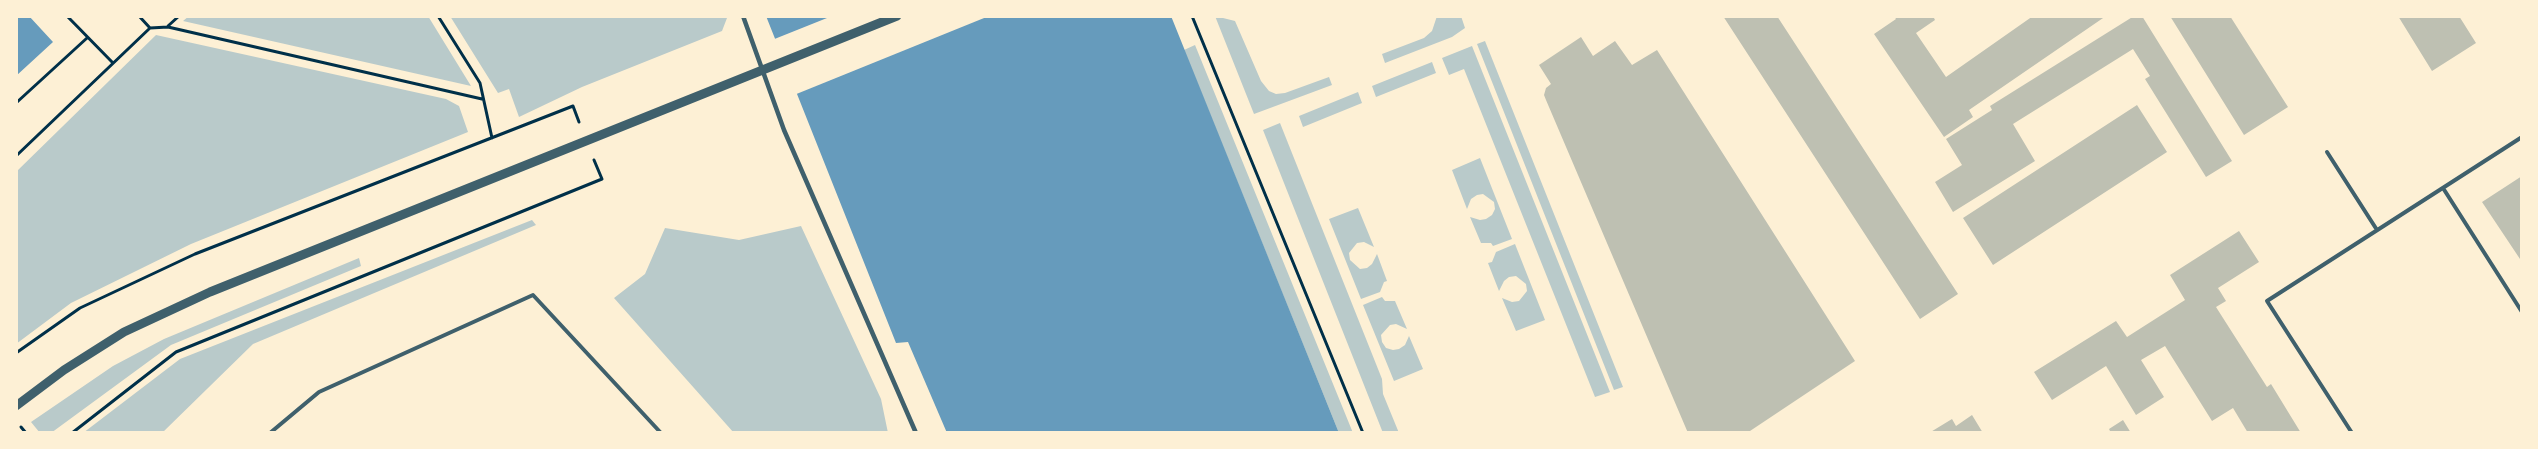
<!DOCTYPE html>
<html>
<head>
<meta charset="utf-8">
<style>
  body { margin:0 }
  #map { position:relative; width:2538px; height:449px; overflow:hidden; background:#fdf0d5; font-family:"Source Sans 3",sans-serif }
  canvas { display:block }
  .frame { position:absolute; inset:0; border:18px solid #fdf0d5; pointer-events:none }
</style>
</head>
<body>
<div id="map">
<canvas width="2538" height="449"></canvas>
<div class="frame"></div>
</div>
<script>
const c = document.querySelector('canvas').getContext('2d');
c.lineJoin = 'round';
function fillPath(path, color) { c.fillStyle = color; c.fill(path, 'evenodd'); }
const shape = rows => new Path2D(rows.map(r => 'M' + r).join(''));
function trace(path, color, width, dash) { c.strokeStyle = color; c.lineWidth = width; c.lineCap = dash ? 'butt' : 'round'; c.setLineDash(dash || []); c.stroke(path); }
const green = shape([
  [189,16,428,16,471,86,183,21],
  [450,16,726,16,727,18,722,31,582,87,519,117,509,89,498,93],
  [1215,16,1235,21,1261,81,1269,91,1276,94,1285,93,1329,77,1332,85,1254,114],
  [1437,16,1461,16,1465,28,1452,37,1385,63,1382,54,1424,38,1432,31],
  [156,35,446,99,459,106,468,132,191,244,71,303,16,344,16,172],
  [1485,41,1623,387,1614,390,1477,44],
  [1195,45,1353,433,1339,433,1184,50],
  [1472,46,1610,392,1595,397,1464,69,1449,75,1442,58],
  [1432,62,1436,73,1376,97,1372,86],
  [1358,92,1362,103,1303,127,1299,116],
  [1280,123,1382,379,1383,394,1399,433,1383,433,1263,130],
  [1480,158,1512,239,1493,246,1491,243,1481,243,1470,217,1480,220,1486,219,1492,215,1495,209,1494,202,1483,194,1477,195,1471,199,1467,209,1452,170],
  [1358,208,1374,247,1364,242,1357,243,1349,253,1350,260,1360,269,1367,268,1372,264,1377,254,1387,281,1384,282,1380,292,1361,299,1329,219],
  [532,220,536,225,253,344,162,433,83,433,180,359],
  [801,226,881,399,888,433,734,433,614,298,645,274,665,228,739,240],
  [1515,244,1545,320,1516,331,1502,298,1512,302,1519,301,1527,291,1526,284,1516,276,1509,277,1504,281,1499,291,1488,263,1492,262,1496,252],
  [359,258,361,266,171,345,51,433,40,433,31,422,113,366,164,339],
  [1382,297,1385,301,1395,301,1407,329,1396,324,1390,325,1381,335,1382,342,1386,348,1393,350,1399,349,1405,345,1409,336,1423,369,1394,381,1363,305]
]);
const water = shape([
  [16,16,29,16,53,42,16,76],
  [766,16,1171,16,1339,433,947,433,908,342,896,343]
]);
const pier = shape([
  [832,16,989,16,794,95,772,40]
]);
const building = shape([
  [1723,16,1777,16,1958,294,1920,319],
  [1894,16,1933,16,1935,20,1916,33,1946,77,2033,16,2106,16,1969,110,1973,117,1944,137,1874,34,1896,19],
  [2134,16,2142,16,2232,161,2206,177,2145,79,2150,76,2133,49,2013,124,2035,161,1953,212,1935,182,1962,165,1946,139,1992,110,1990,106],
  [2170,16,2230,16,2288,107,2244,135],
  [2398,16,2459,16,2476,43,2432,71],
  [1581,37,1593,56,1615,41,1632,65,1657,50,1855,361,1747,433,1688,433,1546,100,1544,95,1546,88,1551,84,1539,65],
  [2137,105,2167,152,1993,265,1963,218],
  [2522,176,2522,262,2482,202],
  [2239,231,2259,262,2218,288,2226,301,2216,307,2267,387,2271,384,2301,433,2248,433,2233,408,2212,421,2165,346,2141,360,2164,397,2136,415,2106,366,2052,400,2034,372,2116,321,2127,337,2185,300,2170,275],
  [1972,415,1983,433,1929,433,1952,419,1956,426],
  [2123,420,2131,433,2111,433,2109,429]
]);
const path = shape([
  [67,16,113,63],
  [139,16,150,28],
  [438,16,480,83,492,138],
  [1192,16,1363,433],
  [168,26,179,16],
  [16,103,87,38],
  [16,156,150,28,168,27,482,99],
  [16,353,80,308,195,254,573,106,579,122],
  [21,427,26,433],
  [72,433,176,352,602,179,594,160]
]);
const service = shape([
  [2327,152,2377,230],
  [2443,188,2522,312],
  [270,433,319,392,533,295,661,433],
  [2352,433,2267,301,2522,137]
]);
const pedestrian = shape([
  [743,16,784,130,916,433]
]);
const tertiary = shape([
  [16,406,64,370,124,332,210,292,897,16]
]);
fillPath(green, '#b9caca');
fillPath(water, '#669bbc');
fillPath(pier, '#fdf0d5');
fillPath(building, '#bec0b2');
trace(path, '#003049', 3);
trace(service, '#3f606c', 4);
trace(pedestrian, '#3f606c', 4.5);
trace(tertiary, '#3f606c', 9);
</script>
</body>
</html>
